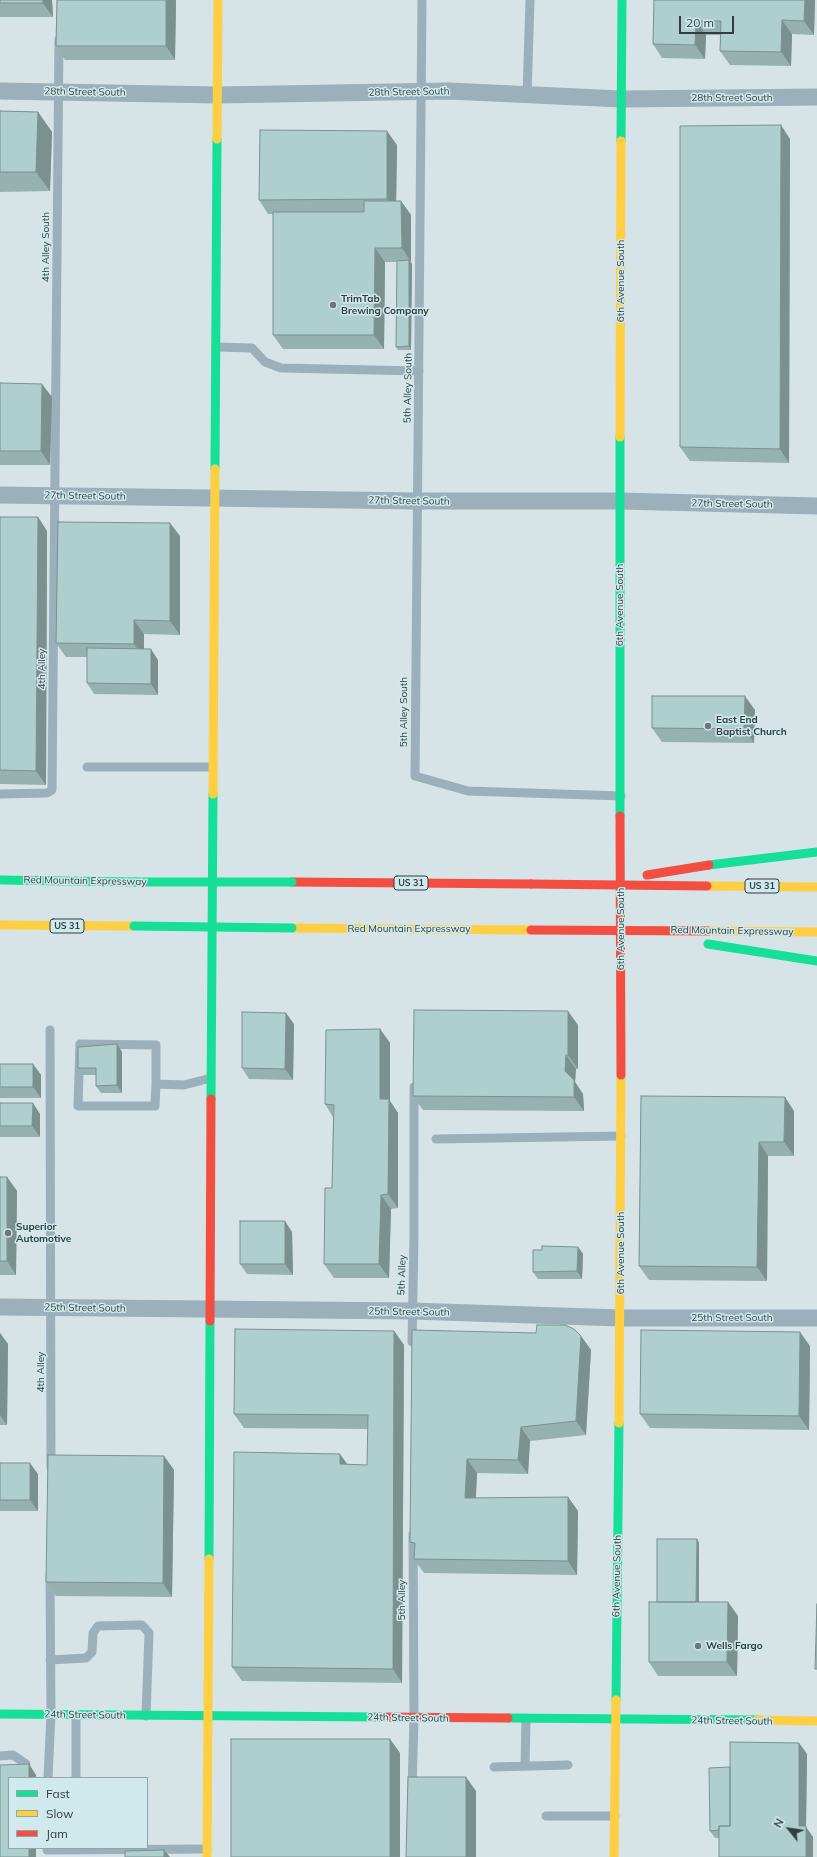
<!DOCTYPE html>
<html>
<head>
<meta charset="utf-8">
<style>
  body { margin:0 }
  #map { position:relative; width:817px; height:1857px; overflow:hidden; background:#d6e4e7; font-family:Mulish,sans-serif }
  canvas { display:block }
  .legend { position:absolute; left:8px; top:1777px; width:140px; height:72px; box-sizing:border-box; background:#d0e9ed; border:1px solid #91a4a7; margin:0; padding:5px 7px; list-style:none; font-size:12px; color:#323d3e }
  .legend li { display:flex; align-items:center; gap:8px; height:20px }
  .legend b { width:20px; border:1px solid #91a4a7 }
  .north { position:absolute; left:769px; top:1809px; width:40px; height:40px; -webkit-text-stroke:3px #d0e9ed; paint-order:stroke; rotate:300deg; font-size:11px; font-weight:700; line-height:16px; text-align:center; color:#323d3e }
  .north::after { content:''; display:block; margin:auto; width:14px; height:18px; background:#323d3e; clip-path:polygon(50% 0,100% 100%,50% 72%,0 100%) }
  .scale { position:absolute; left:679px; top:16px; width:55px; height:18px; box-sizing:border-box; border:2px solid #323d3e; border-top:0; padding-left:5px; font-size:12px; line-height:14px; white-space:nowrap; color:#323d3e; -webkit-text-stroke:3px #d0e9ed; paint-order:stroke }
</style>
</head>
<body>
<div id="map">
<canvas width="817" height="1857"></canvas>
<ul class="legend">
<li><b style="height:5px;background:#16e098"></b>Fast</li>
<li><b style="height:5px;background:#ffcf43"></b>Slow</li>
<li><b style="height:5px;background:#f24e42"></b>Jam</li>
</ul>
<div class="north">N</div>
<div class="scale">20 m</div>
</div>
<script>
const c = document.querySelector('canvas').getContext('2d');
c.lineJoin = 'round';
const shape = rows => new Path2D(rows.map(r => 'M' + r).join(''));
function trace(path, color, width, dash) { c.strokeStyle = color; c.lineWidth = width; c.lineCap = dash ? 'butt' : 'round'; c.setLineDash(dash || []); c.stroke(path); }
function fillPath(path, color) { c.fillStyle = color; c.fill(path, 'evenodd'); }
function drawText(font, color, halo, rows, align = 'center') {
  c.font = font + ' Mulish,sans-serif'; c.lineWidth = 3; c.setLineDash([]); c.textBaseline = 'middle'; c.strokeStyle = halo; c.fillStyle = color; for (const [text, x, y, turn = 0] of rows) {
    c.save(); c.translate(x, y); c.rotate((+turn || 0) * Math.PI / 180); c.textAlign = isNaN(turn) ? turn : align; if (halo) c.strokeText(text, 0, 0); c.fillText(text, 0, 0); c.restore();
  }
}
const lane = shape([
  [422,0,415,776,468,791,621,796],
  [527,96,530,0],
  [216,347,252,348,265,362,281,368,419,371],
  [87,767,213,767],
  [0,794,47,793,52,790,59,39],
  [50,1030,51,1467],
  [156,1084,156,1045,80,1044,78,1106,155,1106,156,1084,184,1085,211,1078],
  [436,1139,621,1136],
  [412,1342,414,1236,414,1087],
  [50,1660,86,1658,92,1652,93,1633,98,1626,142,1625,149,1633,146,1716],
  [76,1715,76,1778],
  [0,1756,13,1755,26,1764,25,1775],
  [525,1766,526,1719],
  [494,1767,568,1765],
  [48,1778,51,1714,50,1576],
  [412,1790,414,1718,413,1534],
  [546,1816,615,1816],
  [47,1850,207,1849]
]);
const street = shape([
  [0,91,218,95,449,91,621,99,817,97],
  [0,495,416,501,620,501,817,506],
  [0,1307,412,1311,621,1318,817,1318]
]);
const fast = shape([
  [621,141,622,0],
  [620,437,620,816],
  [215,469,217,139],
  [709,865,817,852],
  [0,880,135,882],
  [708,944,817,961],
  [211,1099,213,794],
  [209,1559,210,1321],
  [616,1700,619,1423],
  [0,1714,378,1717],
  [508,1718,757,1720]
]);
const slow = shape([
  [217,139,218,0],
  [620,437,621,141],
  [213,794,215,469],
  [707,886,817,887],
  [0,925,134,926],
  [292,928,531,930],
  [708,931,817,932],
  [619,1423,621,1075],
  [757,1720,817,1721],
  [207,1857,209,1559],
  [614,1857,616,1700]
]);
const jam = shape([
  [620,816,621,1075],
  [292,882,531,884],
  [210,1321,211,1099],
  [378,1717,508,1718]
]);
const fastBridge = shape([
  [135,882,292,882],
  [134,926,292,928]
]);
const jamBridge = shape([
  [647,875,709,865],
  [531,884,707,886],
  [531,930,708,931]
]);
const wall = shape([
  [0,0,52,0,53,17,0,17],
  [57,0,176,0,175,60,65,60,56,46],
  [654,0,815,0,814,35,792,34,791,66,730,65,720,51,720,35,706,35,705,59,662,58,653,44],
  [0,111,38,112,52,132,50,191,0,192],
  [790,139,789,463,690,461,680,447],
  [397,145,396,201,401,201,411,215,411,262,410,262,412,264,411,350,398,350,396,347,397,262,385,262,384,349,283,349,273,335,273,214,268,214,259,200],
  [0,383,52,397,50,465,0,465],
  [0,517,38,517,47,531,46,785,0,784],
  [180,536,180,635,144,634,144,649,158,660,158,695,94,694,87,683,87,657,66,657,56,643],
  [755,710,754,743,662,742,652,728],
  [294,1024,293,1080,249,1079,242,1068],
  [578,1025,578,1069,576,1069,575,1082,583,1094,584,1111,423,1110,413,1096],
  [380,1029,390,1043,390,1101,398,1113,398,1208,391,1209,389,1278,334,1278,324,1264,332,1188,333,1117,325,1104],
  [117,1044,122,1052,122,1093,101,1093,96,1086,96,1075,83,1075,78,1068],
  [0,1064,33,1064,41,1075,41,1098,0,1098],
  [641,1096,794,1111,794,1156,768,1156,767,1281,649,1280,639,1266],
  [0,1103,40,1114,40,1137,0,1137],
  [0,1177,7,1177,17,1191,16,1275,0,1275],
  [292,1232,293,1275,247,1274,240,1264],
  [578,1247,583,1254,582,1279,538,1279,533,1272,542,1250],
  [394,1331,404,1345,402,1683,242,1681,232,1667,347,1465,367,1465,368,1429,244,1428,234,1414],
  [0,1333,8,1344,7,1425,0,1425],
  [536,1333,581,1336,591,1350,586,1435,530,1441,528,1474,477,1473,476,1498,568,1497,578,1511,577,1575,424,1573,414,1559,414,1548,410,1542],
  [810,1346,809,1430,650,1428,640,1414],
  [164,1456,174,1470,172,1597,56,1596,46,1582],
  [0,1463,38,1474,38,1511,0,1511],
  [697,1539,699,1543,699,1602,728,1602,738,1616,737,1676,658,1676,649,1662,657,1602],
  [799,1743,807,1754,806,1827,813,1837,813,1857,719,1857,719,1838,715,1838,710,1831,730,1767]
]);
const shadedWall = shape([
  [43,0,52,0,53,17,43,3],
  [166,0,176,0,175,60,166,46],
  [805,0,815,0,814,35,804,21],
  [782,20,792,34,791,66,781,52],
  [696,21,706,35,705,59,695,45],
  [38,112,52,132,50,191,36,172],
  [781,125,790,139,789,463,780,449],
  [387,131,397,145,396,212,387,199],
  [401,201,411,215,411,262,402,248],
  [375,248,385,262,384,349,374,335],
  [409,260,412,264,411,350,409,346],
  [42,384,52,397,50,465,41,451],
  [38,517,47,531,46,785,36,771],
  [170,523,180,536,180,635,170,621],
  [134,620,144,634,144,658,134,644],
  [151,649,158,660,158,695,151,684],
  [745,696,755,710,754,743,744,729],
  [568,1011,578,1025,578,1069,568,1055],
  [286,1013,294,1024,293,1080,285,1069],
  [380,1029,390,1043,390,1101,398,1113,398,1208,388,1194,380,1099],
  [117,1044,122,1052,122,1093,117,1085],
  [566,1055,576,1069,575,1082,583,1094,584,1111,574,1097,565,1071],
  [33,1064,41,1075,41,1098,33,1087],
  [785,1097,794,1111,794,1156,784,1142],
  [33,1103,40,1114,40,1137,32,1126],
  [759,1142,768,1156,767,1281,757,1267],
  [7,1177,17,1191,16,1275,7,1261],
  [381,1195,391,1209,389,1278,379,1264],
  [285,1221,292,1232,293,1275,285,1264],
  [578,1247,583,1254,582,1279,577,1271],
  [394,1331,404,1345,402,1683,393,1669],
  [800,1332,810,1346,809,1430,799,1416],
  [0,1333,8,1344,7,1425,0,1415],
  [581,1336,591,1350,586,1435,576,1421],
  [521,1427,530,1441,528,1474,518,1460],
  [340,1454,350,1468,340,1464],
  [164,1456,174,1470,172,1597,163,1583],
  [467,1459,477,1473,475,1512,465,1498],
  [30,1463,38,1474,38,1511,30,1500],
  [568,1497,578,1511,577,1575,568,1561],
  [697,1539,699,1543,699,1616,696,1613],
  [728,1602,738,1616,737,1676,727,1662],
  [390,1739,400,1753,400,1857,390,1857],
  [799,1743,807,1754,806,1827,813,1837,813,1857,806,1857,799,1826],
  [29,1764,36,1775,36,1778,29,1778],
  [466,1777,476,1791,476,1857,466,1857],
  [29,1848,36,1848,36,1857,29,1857],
  [164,1850,170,1857,164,1857]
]);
const building = shape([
  [0,0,43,0,43,3,0,3,0,0],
  [57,0,166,0,166,46,56,46,57,0],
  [654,0,805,0,804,21,782,20,781,52,720,51,721,21,696,21,695,45,653,44,654,0],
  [0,111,38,112,36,172,0,172,0,111],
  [781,125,780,449,680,447,680,126,781,125],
  [260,130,387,131,387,199,259,200,260,130],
  [364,201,401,201,402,248,375,248,374,335,273,335,273,212,364,212,364,201],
  [409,260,409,346,396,347,397,261,409,260],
  [0,383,42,384,41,451,0,451,0,383],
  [0,517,38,517,36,771,0,770,0,517],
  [58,522,170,523,170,621,134,620,134,644,56,643,58,522],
  [87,648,151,649,151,684,87,683,87,648],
  [652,696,745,696,744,729,652,728,652,696],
  [414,1010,568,1011,568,1055,566,1055,565,1071,574,1080,574,1097,413,1096,414,1010],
  [242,1012,286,1013,285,1069,242,1068,242,1012],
  [380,1029,380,1099,389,1099,388,1194,381,1195,379,1264,324,1264,325,1188,332,1188,334,1105,325,1104,326,1030,380,1029],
  [117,1044,117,1085,96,1086,96,1068,78,1068,78,1047,117,1044],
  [0,1064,33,1064,33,1087,0,1087,0,1064],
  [641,1096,785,1097,784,1142,759,1142,757,1267,639,1266,641,1096],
  [0,1103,33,1103,32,1126,0,1126,0,1103],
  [0,1177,7,1177,7,1261,0,1261,0,1177],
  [240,1221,285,1221,285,1264,240,1264,240,1221],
  [542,1246,578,1247,577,1271,533,1272,533,1250,542,1250,542,1246],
  [537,1325,565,1325,574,1329,581,1336,576,1421,521,1427,518,1460,467,1459,465,1498,568,1497,568,1561,414,1559,415,1543,410,1542,412,1330,536,1333,537,1325],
  [235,1329,394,1331,393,1669,232,1667,234,1452,340,1454,340,1464,367,1465,368,1415,234,1414,235,1329],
  [641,1330,800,1332,799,1416,640,1414,641,1330],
  [48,1455,164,1456,163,1583,46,1582,48,1455],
  [0,1463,30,1463,30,1500,0,1500,0,1463],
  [657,1539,697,1539,696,1602,657,1602,657,1539],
  [649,1602,728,1602,727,1662,649,1662,649,1602],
  [817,1604,817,1669,815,1669,817,1604],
  [231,1739,390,1739,390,1857,231,1857,231,1739],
  [730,1742,799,1743,799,1826,806,1826,806,1857,719,1857,719,1826,730,1826,730,1742],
  [29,1764,29,1778,9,1778,9,1848,29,1848,29,1857,0,1857,0,1765,29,1764],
  [730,1767,730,1826,719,1826,719,1830,710,1831,709,1768,730,1767],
  [408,1777,466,1777,466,1857,406,1857,408,1777],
  [164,1850,164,1857,125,1857,125,1851,164,1850]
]);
const markers = [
  [333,305,4,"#6b7779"],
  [708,726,4,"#6b7779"],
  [8,1233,4,"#6b7779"],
  [698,1646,4,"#6b7779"]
];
const shields = [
  [411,883,34],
  [762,886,34],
  [67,926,34]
];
const shieldNames = [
  ["US 31",411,883],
  ["US 31",762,886],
  ["US 31",67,926]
];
const streetNames = [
  ["28th Street South",85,92,1],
  ["28th Street South",409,92,-1],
  ["28th Street South",732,98],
  ["4th Alley South",46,247,-90],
  ["6th Avenue South",621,281,-90],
  ["5th Alley South",408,388,-89],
  ["27th Street South",85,496,1],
  ["27th Street South",409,501,1],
  ["27th Street South",732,504,1],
  ["6th Avenue South",620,605,-90],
  ["4th Alley",42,669,-90],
  ["5th Alley South",404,712,-90],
  ["Red Mountain Expressway",85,881,1],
  ["Red Mountain Expressway",409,929],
  ["6th Avenue South",621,929,-90],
  ["Red Mountain Expressway",732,931,1],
  ["6th Avenue South",621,1253,-90],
  ["5th Alley",402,1275,-88],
  ["25th Street South",85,1308,1],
  ["25th Street South",409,1312,1],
  ["25th Street South",732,1318],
  ["4th Alley",41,1372,-90],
  ["6th Avenue South",617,1576,-89],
  ["5th Alley",402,1600,-90],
  ["24th Street South",85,1715,1],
  ["24th Street South",408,1718,1],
  ["24th Street South",732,1721,1]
];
const poiNames = [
  ["TrimTab",341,299],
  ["Brewing Company",341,311],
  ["East End",716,720],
  ["Baptist Church",716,732],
  ["Superior",16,1227],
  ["Automotive",16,1239],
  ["Wells Fargo",706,1646]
];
trace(lane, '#9bb0bb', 9);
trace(street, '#9bb0bb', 17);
trace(fast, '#16e098', 9);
trace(slow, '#ffcf43', 9);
trace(jam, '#f24e42', 9);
trace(fastBridge, '#16e098', 9);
trace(jamBridge, '#f24e42', 9);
fillPath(wall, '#96b2b0');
fillPath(shadedWall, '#7a9190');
fillPath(building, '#aecfcd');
trace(building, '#7a9190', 1);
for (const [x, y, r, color] of markers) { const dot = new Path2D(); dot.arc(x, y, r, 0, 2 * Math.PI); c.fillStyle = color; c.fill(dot); trace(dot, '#d0e9ed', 1.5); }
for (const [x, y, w] of shields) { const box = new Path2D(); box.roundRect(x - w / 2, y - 7, w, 14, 3); c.fillStyle = '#d0e9ed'; c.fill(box); trace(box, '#323d3e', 1); }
drawText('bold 9px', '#323d3e', null, shieldNames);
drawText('10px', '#323d3e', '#d0e9ed', streetNames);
drawText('bold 10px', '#323d3e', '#d0e9ed', poiNames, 'left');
</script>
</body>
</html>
